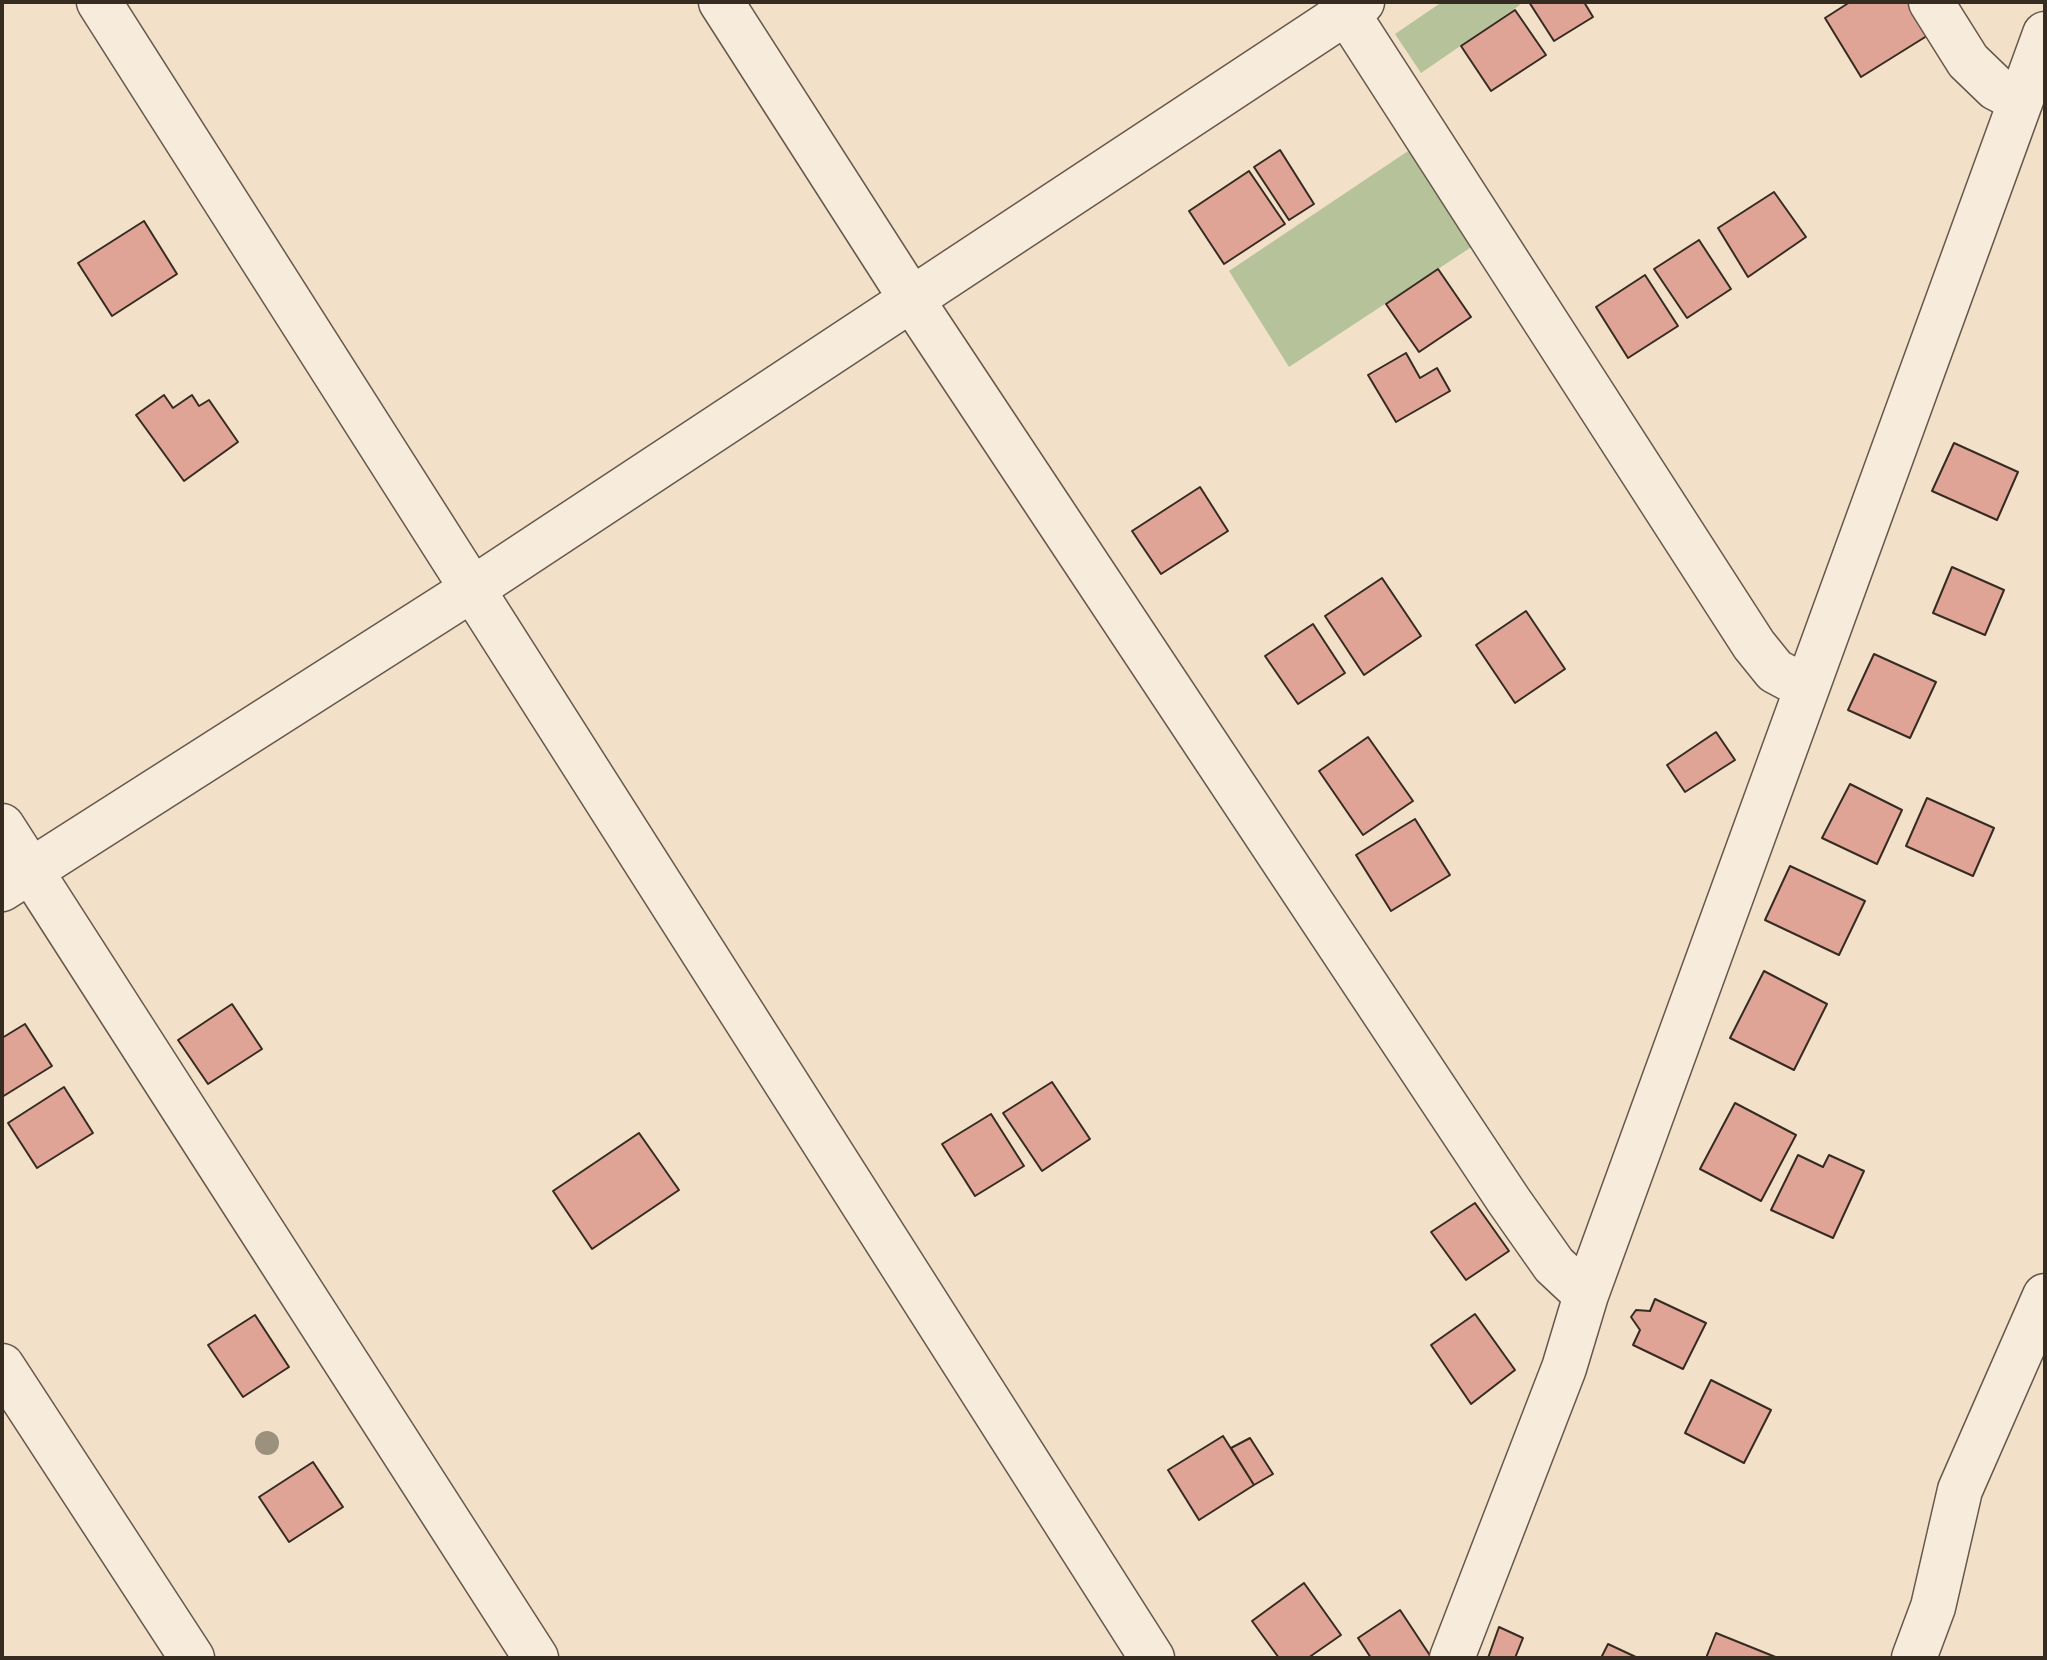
<!DOCTYPE html>
<html>
<head>
<meta charset="utf-8">
<style>
  body { margin:0 }
  #map { position:relative; width:2047px; height:1660px; overflow:hidden; background:#f2e0c9; font-family:"EB Garamond",serif }
  canvas { display:block }
  .frame { position:absolute; inset:0; border:4px solid #362b21; pointer-events:none }
</style>
</head>
<body>
<div id="map">
<canvas width="2047" height="1660"></canvas>
<div class="frame"></div>
</div>
<script>
const c = document.querySelector('canvas').getContext('2d');
c.lineJoin = 'round';
function fillPath(path, color) { c.fillStyle = color; c.fill(path, 'evenodd'); }
const shape = rows => new Path2D(rows.map(r => 'M' + r).join(''));
function trace(path, color, width, dash) { c.strokeStyle = color; c.lineWidth = width; c.lineCap = dash ? 'butt' : 'round'; c.setLineDash(dash || []); c.stroke(path); }
const green = shape([
  [1442,2,1518,2,1520,5,1421,73,1395,34],
  [1414,147,1476,244,1289,367,1229,271]
]);
const building = shape([
  [1529,2,1584,2,1593,17,1554,41,1529,2],
  [1850,2,1910,2,1930,34,1861,77,1825,18,1850,2],
  [1515,10,1546,55,1491,91,1461,46,1515,10],
  [1280,150,1314,204,1289,220,1254,167,1280,150],
  [1249,171,1285,224,1224,264,1189,211,1249,171],
  [1774,192,1806,237,1748,277,1718,228,1774,192],
  [144,221,177,274,112,316,78,263,144,221],
  [1699,240,1731,289,1687,318,1654,269,1699,240],
  [1438,269,1471,317,1419,352,1386,304,1438,269],
  [1645,275,1678,326,1628,358,1596,307,1645,275],
  [1406,353,1420,378,1437,368,1450,391,1396,422,1368,375,1406,353],
  [164,395,173,408,192,395,199,406,209,400,238,442,184,481,136,415,164,395],
  [1954,443,2018,472,1997,520,1932,491,1954,443],
  [1200,487,1228,531,1161,574,1132,531,1200,487],
  [1952,567,2004,590,1985,635,1933,613,1952,567],
  [1382,578,1421,636,1364,675,1325,616,1382,578],
  [1526,611,1565,669,1515,703,1476,645,1526,611],
  [1313,624,1345,673,1298,704,1265,656,1313,624],
  [1874,654,1936,682,1910,738,1848,710,1874,654],
  [1716,732,1735,760,1685,792,1667,765,1716,732],
  [1368,737,1413,801,1363,835,1319,771,1368,737],
  [1850,784,1902,810,1877,864,1822,838,1850,784],
  [1927,798,1994,828,1973,876,1906,846,1927,798],
  [1415,819,1450,875,1391,911,1356,855,1415,819],
  [1790,866,1865,901,1839,955,1765,920,1790,866],
  [1764,971,1827,1004,1794,1070,1730,1038,1764,971],
  [232,1004,262,1049,208,1084,178,1040,232,1004],
  [25,1024,52,1066,2,1097,2,1038,25,1024],
  [1052,1082,1090,1139,1042,1171,1003,1113,1052,1082],
  [64,1087,93,1133,37,1168,8,1123,64,1087],
  [1735,1103,1796,1135,1761,1201,1700,1169,1735,1103],
  [991,1114,1024,1166,975,1196,942,1144,991,1114],
  [639,1133,679,1190,592,1249,553,1191,639,1133],
  [1798,1155,1823,1167,1829,1155,1864,1171,1833,1238,1771,1210,1798,1155],
  [1475,1203,1509,1251,1466,1280,1431,1232,1475,1203],
  [1655,1299,1706,1323,1683,1369,1633,1345,1640,1330,1631,1317,1636,1310,1650,1311,1655,1299],
  [1475,1314,1515,1370,1471,1404,1431,1345,1475,1314],
  [255,1315,289,1367,243,1397,208,1345,255,1315],
  [1711,1380,1771,1410,1744,1463,1685,1433,1711,1380],
  [1223,1436,1254,1485,1199,1520,1168,1470,1223,1436],
  [1250,1438,1273,1474,1254,1485,1231,1448,1250,1438],
  [313,1462,343,1507,289,1542,259,1497,313,1462],
  [1304,1583,1341,1635,1308,1658,1279,1658,1252,1621,1304,1583],
  [1400,1610,1431,1657,1371,1658,1358,1638,1400,1610],
  [1499,1627,1523,1638,1515,1658,1488,1658,1499,1627],
  [1716,1633,1778,1658,1706,1658,1716,1633],
  [1608,1644,1638,1658,1601,1658,1608,1644]
]);
const street = shape([
  [99,2,1152,1658],
  [721,2,912,300,1509,1201,1554,1265,1586,1295],
  [1340,2,1754,645,1775,671,1805,687],
  [1931,2,1968,61,1996,88,2019,100],
  [2,826,536,1658],
  [2,889,474,588,1362,2],
  [2,1366,192,1658],
  [1452,1658,1564,1368,1586,1295,2045,34],
  [1914,1658,1933,1607,1960,1490,2045,1296]
]);
const trees = [
  [267,1443]
];
fillPath(green, '#b6c39a');
fillPath(building, '#e0a497');
trace(building, '#362b21', 2);
trace(street, '#65584b', 47);
trace(street, '#f7ebdc', 44);
c.fillStyle = '#9c917d';
for (const [x, y] of trees) { c.beginPath(); c.arc(x, y, 12, 0, 2 * Math.PI); c.fill(); }
</script>
</body>
</html>
